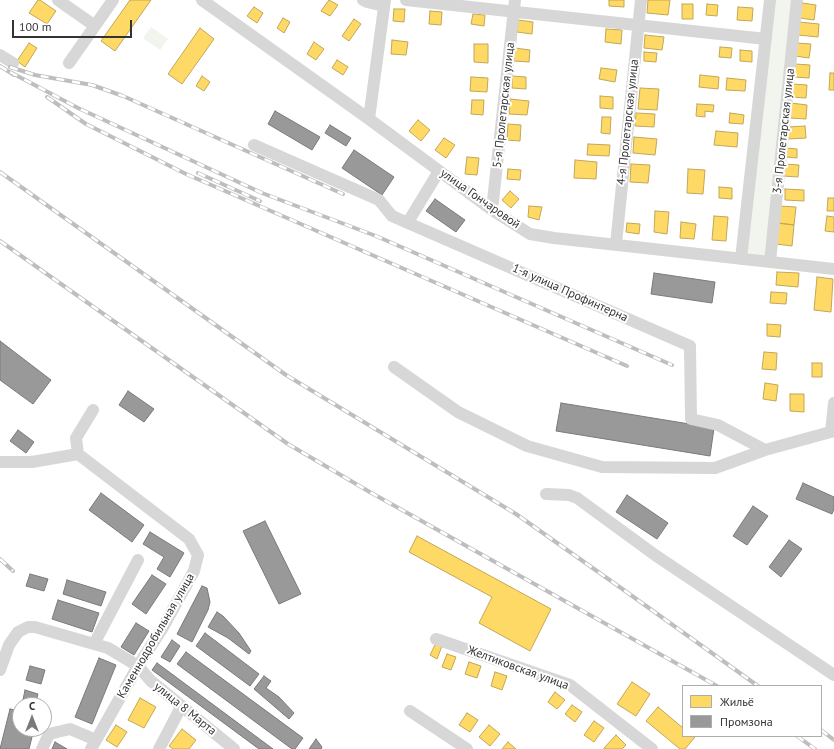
<!DOCTYPE html>
<html>
<head>
<meta charset="utf-8">
<style>
  body { margin:0 }
  #map { position:relative; width:834px; height:749px; overflow:hidden; background:#fff; font-family:"PT Sans",sans-serif }
  canvas { display:block }
  .legend { position:absolute; left:682px; top:685px; width:140px; height:52px; box-sizing:border-box; background:#fff; border:1px solid #adadad; margin:0; padding:5px 7px; list-style:none; font-size:12px; color:#333 }
  .legend li { display:flex; align-items:center; gap:8px; height:20px }
  .legend b { width:20px; border:1px solid #adadad }
  .north { position:absolute; left:12px; top:697px; width:40px; height:40px; box-sizing:border-box; background:#fff; border:1px solid #adadad; border-radius:50%; rotate:0deg; font-size:11px; font-weight:700; line-height:16px; text-align:center; color:#333 }
  .north::after { content:''; display:block; margin:auto; width:14px; height:18px; background:#7a7a7a; clip-path:polygon(50% 0,100% 100%,50% 72%,0 100%) }
  .scale { position:absolute; left:12px; top:20px; width:120px; height:18px; box-sizing:border-box; border:2px solid #333; border-top:0; padding-left:5px; font-size:12px; line-height:14px; white-space:nowrap; color:#333; -webkit-text-stroke:3px #fff; paint-order:stroke }
</style>
</head>
<body>
<div id="map">
<canvas width="834" height="749"></canvas>
<ul class="legend">
<li><b style="height:11px;background:#ffd966"></b>Жильё</li>
<li><b style="height:11px;background:#999"></b>Промзона</li>
</ul>
<div class="north">С</div>
<div class="scale">100 m</div>
</div>
<script>
const c = document.querySelector('canvas').getContext('2d');
c.lineJoin = 'round';
function fillPath(path, color) { c.fillStyle = color; c.fill(path, 'evenodd'); }
const shape = rows => new Path2D(rows.map(r => 'M' + r).join(''));
function trace(path, color, width, dash) { c.strokeStyle = color; c.lineWidth = width; c.lineCap = dash ? 'butt' : 'round'; c.setLineDash(dash || []); c.stroke(path); }
function drawText(font, color, halo, rows, align = 'center') {
  c.font = font + ' "PT Sans",sans-serif'; c.lineWidth = 4; c.setLineDash([]); c.textBaseline = 'middle'; c.strokeStyle = halo; c.fillStyle = color; for (const [text, x, y, turn = 0] of rows) {
    c.save(); c.translate(x, y); c.rotate((+turn || 0) * Math.PI / 180); c.textAlign = isNaN(turn) ? turn : align; if (halo) c.strokeText(text, 0, 0); c.fillText(text, 0, 0); c.restore();
  }
}
const green = shape([
  [772,0,793,0,765,257,747,253],
  [151,27,168,39,160,50,143,38]
]);
const homes = shape([
  [38,0,40,0,56,11,47,24,29,13,38,0],
  [130,0,151,0,115,51,101,41,130,0],
  [329,0,338,5,330,16,321,11,329,0],
  [609,0,624,0,624,7,609,6,609,0],
  [648,0,670,0,668,15,647,13,648,0],
  [802,3,816,5,814,20,800,18,802,3],
  [682,4,693,4,693,19,682,19,682,4],
  [707,4,718,5,717,16,706,15,707,4],
  [254,7,263,13,257,23,247,16,254,7],
  [738,7,753,8,752,21,737,20,738,7],
  [394,9,405,9,404,22,393,21,394,9],
  [430,11,442,12,441,25,429,24,430,11],
  [473,14,485,15,484,26,471,24,473,14],
  [283,18,290,22,284,33,277,28,283,18],
  [354,19,361,24,349,41,342,36,354,19],
  [518,20,533,22,532,34,517,32,518,20],
  [799,22,819,24,818,37,798,35,799,22],
  [200,28,214,39,182,84,168,74,200,28],
  [606,29,622,30,621,44,605,42,606,29],
  [645,35,664,37,662,50,644,48,645,35],
  [392,40,408,42,406,55,391,54,392,40],
  [314,42,324,49,316,60,307,54,314,42],
  [29,43,37,48,25,67,17,61,29,43],
  [797,43,811,44,809,58,795,56,797,43],
  [474,44,488,44,488,63,474,62,474,44],
  [720,47,732,48,731,58,719,57,720,47],
  [515,48,530,50,529,62,514,61,515,48],
  [740,50,752,51,752,62,740,61,740,50],
  [644,52,657,53,656,62,644,61,644,52],
  [337,60,348,67,343,75,332,68,337,60],
  [795,64,810,65,809,78,794,77,795,64],
  [601,68,617,70,615,82,599,79,601,68],
  [830,73,834,73,834,90,829,90,830,73],
  [700,75,719,77,718,89,699,87,700,75],
  [202,76,210,82,204,91,196,86,202,76],
  [512,76,526,77,526,89,512,88,512,76],
  [471,77,488,78,487,92,470,91,471,77],
  [727,78,746,80,745,91,726,90,727,78],
  [793,84,807,85,806,98,791,97,793,84],
  [640,88,659,89,657,110,638,109,640,88],
  [600,96,613,97,613,109,600,108,600,96],
  [510,99,529,101,527,115,509,114,510,99],
  [472,100,484,100,483,115,471,114,472,100],
  [791,103,807,105,806,119,790,118,791,103],
  [697,104,714,105,713,112,705,111,705,117,696,116,697,104],
  [636,113,655,114,654,127,635,126,636,113],
  [730,113,744,115,743,124,729,123,730,113],
  [602,117,611,117,610,134,601,133,602,117],
  [418,120,430,130,421,141,409,131,418,120],
  [508,124,521,125,520,141,507,140,508,124],
  [805,126,806,138,788,139,788,127,805,126],
  [716,131,738,133,737,147,714,145,716,131],
  [634,137,657,139,655,155,633,153,634,137],
  [444,138,455,145,446,158,435,150,444,138],
  [588,144,610,145,609,156,587,155,588,144],
  [786,148,797,149,797,158,786,157,786,148],
  [467,157,479,158,477,175,465,174,467,157],
  [575,160,597,162,596,179,574,178,575,160],
  [631,164,650,165,648,183,630,182,631,164],
  [784,164,799,165,798,177,783,176,784,164],
  [508,169,521,170,520,180,507,179,508,169],
  [688,169,705,170,703,194,687,193,688,169],
  [719,187,732,188,732,199,719,198,719,187],
  [785,189,804,190,804,201,785,200,785,189],
  [510,191,519,199,511,208,502,200,510,191],
  [828,198,834,198,834,211,827,211,828,198],
  [529,206,542,207,539,220,528,217,529,206],
  [779,206,796,207,794,225,778,223,779,206],
  [655,211,669,212,667,234,654,232,655,211],
  [714,216,728,217,726,241,712,240,714,216],
  [827,216,834,217,834,232,825,231,827,216],
  [681,222,696,224,694,239,680,238,681,222],
  [627,223,640,224,639,234,626,232,627,223],
  [778,223,794,225,792,246,776,244,778,223],
  [777,272,799,273,798,287,776,285,777,272],
  [817,277,833,279,831,312,814,310,817,277],
  [771,292,787,293,786,304,770,303,771,292],
  [767,324,781,325,780,337,767,336,767,324],
  [764,352,777,353,776,370,762,369,764,352],
  [812,363,822,363,822,377,812,377,812,363],
  [765,383,778,385,776,401,763,399,765,383],
  [790,394,804,394,804,412,790,411,790,394],
  [417,536,551,609,530,651,479,623,492,597,409,552,417,536],
  [436,643,442,646,437,659,430,655,436,643],
  [447,654,456,657,451,670,442,667,447,654],
  [469,662,481,666,477,678,465,674,469,662],
  [495,672,507,676,502,690,491,686,495,672],
  [632,682,650,694,636,716,617,704,632,682],
  [555,692,565,700,557,709,548,702,555,692],
  [140,698,156,707,144,728,128,720,140,698],
  [572,705,582,712,575,722,565,714,572,705],
  [658,707,683,728,683,736,693,736,695,737,685,749,680,749,646,721,658,707],
  [467,713,478,720,470,732,459,725,467,713],
  [594,721,604,728,594,742,584,735,594,721],
  [116,725,127,732,117,747,106,740,116,725],
  [489,725,500,734,490,746,479,737,489,725],
  [182,729,196,740,189,749,173,749,169,746,182,729],
  [616,735,626,745,622,749,604,749,604,748,616,735],
  [508,742,516,749,502,749,508,742]
]);
const industry = shape([
  [275,111,320,137,312,150,268,124,275,111],
  [330,125,351,138,346,146,325,133,330,125],
  [354,150,394,177,382,195,342,168,354,150],
  [435,199,465,220,456,232,426,211,435,199],
  [654,273,715,282,712,303,651,294,654,273],
  [0,341,51,380,33,404,0,380,0,341],
  [128,391,154,409,144,422,119,405,128,391],
  [561,403,714,428,710,456,556,431,561,403],
  [18,430,34,442,26,453,10,441,18,430],
  [803,483,834,497,834,509,832,514,796,499,803,483],
  [101,493,144,525,132,542,89,510,101,493],
  [627,495,668,523,657,539,616,512,627,495],
  [753,506,768,516,747,545,733,536,753,506],
  [265,521,301,594,279,604,243,531,265,521],
  [150,532,184,553,170,577,157,569,164,557,143,544,150,532],
  [789,540,802,549,781,577,769,567,789,540],
  [30,574,48,579,44,591,26,586,30,574],
  [152,575,166,584,146,614,132,604,152,575],
  [67,580,106,592,101,606,63,594,67,580],
  [202,586,207,588,210,602,208,610,192,642,177,634,202,586],
  [58,600,99,613,92,632,52,619,58,600],
  [217,612,223,616,239,633,251,651,249,654,228,638,208,627,217,612],
  [136,623,149,631,134,655,121,647,136,623],
  [205,633,259,674,250,686,196,646,205,633],
  [172,640,180,646,170,662,161,657,172,640],
  [186,652,303,738,295,749,292,749,177,664,186,652],
  [99,658,116,665,92,724,75,717,99,658],
  [157,663,273,749,259,749,152,670,157,663],
  [30,666,45,670,41,684,26,680,30,666],
  [264,676,271,681,266,688,279,697,294,713,289,719,254,689,264,676],
  [25,690,38,694,35,705,22,705,25,690],
  [10,709,20,711,20,729,34,729,29,749,0,749,10,709],
  [316,739,322,747,321,749,309,749,316,739],
  [55,742,67,749,52,749,55,742]
]);
const minor = shape([
  [58,0,95,26],
  [202,0,369,119,492,210,530,234,554,238,834,269],
  [363,0,367,2,384,6],
  [406,0,766,39],
  [0,55,13,63],
  [69,63,113,0],
  [369,119,385,0],
  [254,145,379,200,392,216,690,346,691,419,718,425,765,450],
  [492,210,515,0],
  [408,222,439,171],
  [616,244,641,0],
  [741,259,770,0],
  [770,262,797,0],
  [394,367,458,412,527,446,602,467,715,468,765,450,834,431],
  [831,432,834,403],
  [78,454,189,539,198,555,194,571,162,629,138,666,91,749],
  [78,454,76,438,93,410],
  [0,462,32,462,78,454],
  [546,494,569,495,577,498,655,555,834,675],
  [138,560,94,644,108,648,138,666,151,681,234,749],
  [436,639,570,685,652,749],
  [0,670,9,645,18,632,28,627,35,627,94,644],
  [410,711,467,749],
  [42,749,49,734,70,729,96,740],
  [159,749,181,707]
]);
const rail = shape([
  [0,66,14,75],
  [10,67,35,75,92,85,123,96,343,194],
  [10,72,78,108,262,193,376,236,672,365],
  [47,97,86,124,186,174,627,366],
  [0,172,286,375,516,514,621,588,758,686],
  [198,173,260,201],
  [0,241,288,444,368,491,717,686],
  [0,559,13,571],
  [821,730,834,740],
  [797,736,815,749]
]);
const streetNames = [
  ["5-я Пролетарская улица",504,105,-84],
  ["4-я Пролетарская улица",628,122,-84],
  ["3-я Пролетарская улица",784,131,-84],
  ["улица Гончаровой",480,199,35],
  ["1-я улица Профинтерна",570,293,24],
  ["Каменнодробильная улица",156,636,-60],
  ["Желтиковская улица",518,668,20],
  ["улица 8 Марта",185,709,39]
];
fillPath(green, '#f1f5ed');
fillPath(homes, '#ffd966');
trace(homes, '#c2a757', 1);
fillPath(industry, '#999');
trace(industry, '#7a7a7a', 1);
trace(minor, '#d7d7d7', 12);
trace(rail, '#bebebe', 4);
trace(rail, '#fff', 2.5, [8]);
drawText('12px', '#333', '#fff', streetNames);
</script>
</body>
</html>
